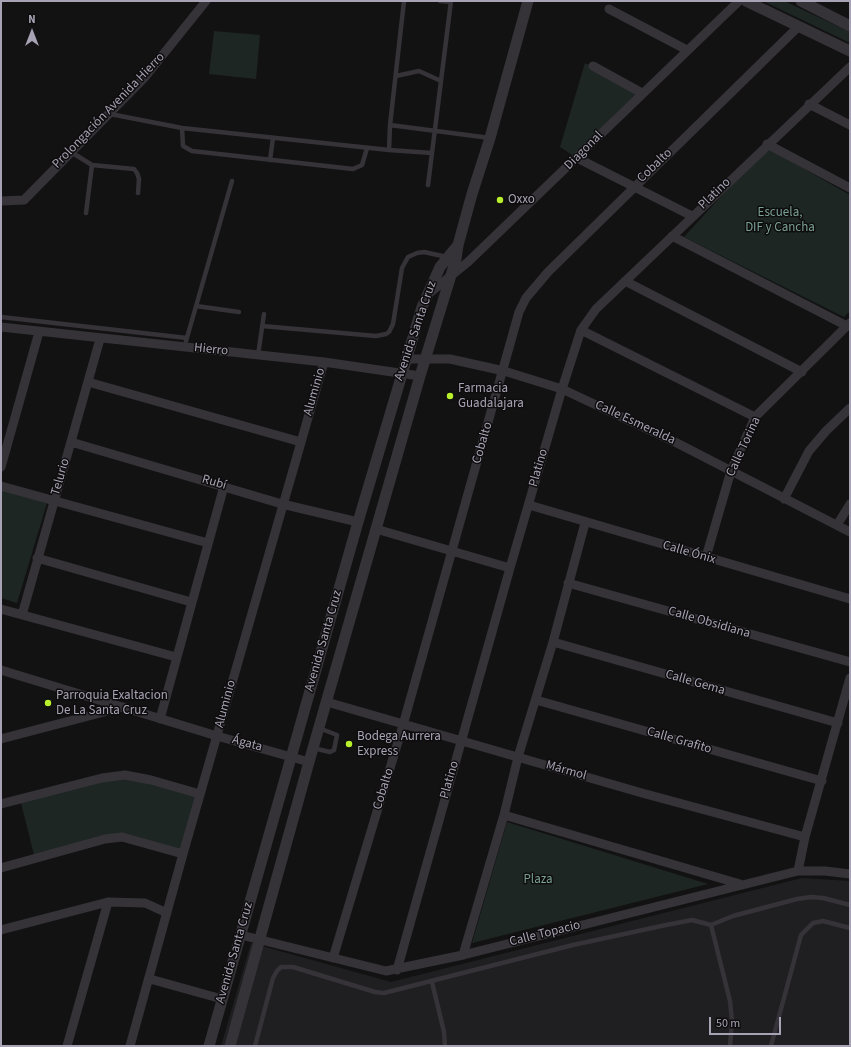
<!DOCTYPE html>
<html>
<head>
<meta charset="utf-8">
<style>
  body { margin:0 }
  #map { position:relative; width:851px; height:1047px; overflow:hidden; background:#131213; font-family:"Source Sans 3",sans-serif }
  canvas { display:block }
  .frame { position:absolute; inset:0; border:2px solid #a8a3b4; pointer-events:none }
  .north { position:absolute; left:12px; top:12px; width:40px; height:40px; -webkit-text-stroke:3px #0e0d0e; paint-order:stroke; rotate:0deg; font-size:11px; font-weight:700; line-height:16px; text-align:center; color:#a8a3b4 }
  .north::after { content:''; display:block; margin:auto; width:14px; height:18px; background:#a8a3b4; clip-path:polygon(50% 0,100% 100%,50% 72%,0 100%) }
  .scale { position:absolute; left:709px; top:1017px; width:72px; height:18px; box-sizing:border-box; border:2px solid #a8a3b4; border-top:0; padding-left:5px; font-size:12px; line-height:14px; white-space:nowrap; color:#a8a3b4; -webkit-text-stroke:3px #0e0d0e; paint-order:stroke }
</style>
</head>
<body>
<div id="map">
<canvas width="851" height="1047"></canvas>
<div class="frame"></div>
<div class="north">N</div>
<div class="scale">50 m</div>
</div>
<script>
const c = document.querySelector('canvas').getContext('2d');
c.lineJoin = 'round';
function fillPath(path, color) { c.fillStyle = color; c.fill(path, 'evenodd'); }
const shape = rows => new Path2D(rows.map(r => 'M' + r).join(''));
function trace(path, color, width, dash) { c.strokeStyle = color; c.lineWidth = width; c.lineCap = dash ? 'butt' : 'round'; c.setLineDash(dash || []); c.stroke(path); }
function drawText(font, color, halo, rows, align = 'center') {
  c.font = font + ' "Source Sans 3",sans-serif'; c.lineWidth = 3; c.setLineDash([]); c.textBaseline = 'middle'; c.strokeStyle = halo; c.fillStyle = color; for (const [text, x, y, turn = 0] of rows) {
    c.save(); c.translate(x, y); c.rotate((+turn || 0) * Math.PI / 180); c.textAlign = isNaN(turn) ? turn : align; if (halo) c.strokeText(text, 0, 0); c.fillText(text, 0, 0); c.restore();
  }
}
const built = shape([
  [802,878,850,881,850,1046,221,1046,251,943,391,982]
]);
const green = shape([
  [763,1,784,1,850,32,850,43],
  [214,31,260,35,256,79,209,74],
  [585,63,642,93,577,158,560,147],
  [766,147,850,195,850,311,844,317,684,237],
  [1,490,47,503,17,603,1,598],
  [125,775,200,794,183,854,122,837,35,859,20,799],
  [507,822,708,884,472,943]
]);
const service = shape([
  [440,1,450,2],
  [396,76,419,71,441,81],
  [110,114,182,128,389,150],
  [390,125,404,1],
  [182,128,183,146,192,151,353,169,362,165,367,148],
  [71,152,92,165,134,169,137,173,139,179,138,193],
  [432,153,389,150,390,125,490,138],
  [270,160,273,138],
  [428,185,451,1],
  [86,213,92,165],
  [196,306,239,312],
  [1,317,187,338],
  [262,326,376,336,386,334,389,332,393,324,402,268,408,257,417,253,424,252,447,257],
  [186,341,232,181],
  [258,355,264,314],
  [313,748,330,752,334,750,337,735,319,728],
  [711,925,730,1001,732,1021,730,1046],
  [432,982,444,1032,445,1046],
  [255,1046,273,978,277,971,281,967,293,967,375,992,384,993,573,945,666,925,692,920,711,925,733,916,797,899,811,897,823,898,850,905],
  [771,1046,801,935,813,923,823,921,850,928]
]);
const minor = shape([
  [609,9,687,50],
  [593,66,642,93],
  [809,104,850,125],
  [767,144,850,188],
  [577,158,692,216],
  [1,201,24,200,145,77,206,1],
  [672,236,847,326],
  [625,281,802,372],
  [427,295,468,262,739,1],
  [1,327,324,362,420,376],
  [581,330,755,417],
  [406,359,450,359,504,371,562,389,675,442,850,532],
  [88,382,301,442],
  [71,442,282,504,358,522],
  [1,467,39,332],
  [1,486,208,543],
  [784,499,809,451,826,431,850,408],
  [529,505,850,599],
  [837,525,850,504],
  [376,529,510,568],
  [706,557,731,471,755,417,850,323],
  [37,558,191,602],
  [568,583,850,662],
  [1,609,176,657],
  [22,615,100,339],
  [553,642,838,723],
  [1,670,217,736,309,762],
  [536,700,822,781],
  [327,702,642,793,805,837],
  [160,719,224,486],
  [1,739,123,707],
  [1,804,102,778,125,775,151,780,200,794],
  [504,815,740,884],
  [1,868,105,839,122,837,183,854],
  [798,871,805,837,850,678],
  [1,930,108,902,145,903,167,913],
  [241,935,386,971,463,955,798,871,825,871,850,874],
  [463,955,504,815,518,757,553,642,585,523],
  [333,958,403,725,519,312,526,298,548,272,799,26],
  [397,970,510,568,562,389,581,330,596,309,850,67],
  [150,979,222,999],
  [67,1046,108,902],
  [130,1046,183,854,324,362]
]);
const tertiary = shape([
  [746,1,850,51],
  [801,1,850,26],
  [209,1046,358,522,422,307,440,267,458,245],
  [230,1046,309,762,420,376,456,259,458,245,472,194,490,138,528,1]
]);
const markers = [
  [500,200,4,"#b9f02d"],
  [450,396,4,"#b9f02d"],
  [48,703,4,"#b9f02d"],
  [349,744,4,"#b9f02d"]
];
const streetNames = [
  ["Prolongación Avenida Hierro",109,111,-46],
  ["Diagonal",584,151,-45],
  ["Cobalto",655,166,-44],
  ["Platino",715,194,-44],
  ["Avenida Santa Cruz",416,331,-71],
  ["Hierro",211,350,6],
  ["Aluminio",315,392,-74],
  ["Calle Esmeralda",635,423,25],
  ["Cobalto",483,443,-74],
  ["Calle Torina",744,447,-65],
  ["Platino",539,468,-74],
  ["Telurio",61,477,-74],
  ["Rubí",214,483,16],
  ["Calle Ónix",689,553,16],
  ["Calle Obsidiana",709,623,16],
  ["Avenida Santa Cruz",324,641,-74],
  ["Calle Gema",695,683,16],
  ["Aluminio",226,704,-75],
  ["Calle Grafito",679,741,16],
  ["Ágata",247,744,15],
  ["Mármol",566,771,16],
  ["Platino",450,780,-74],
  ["Cobalto",384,789,-73],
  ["Calle Topacio",545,934,-14],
  ["Avenida Santa Cruz",235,953,-74]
];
const poiNames = [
  ["Oxxo",508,200],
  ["Farmacia",458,389],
  ["Guadalajara",458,404],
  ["Parroquia Exaltacion",56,696],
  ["De La Santa Cruz",56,711],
  ["Bodega Aurrera",357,737],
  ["Express",357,752]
];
const parkNames = [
  ["Escuela,",780,213],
  ["DIF y Cancha",780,228],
  ["Plaza",538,880]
];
fillPath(built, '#1f1e20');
fillPath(green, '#1e2623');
trace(service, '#353338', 4.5);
trace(minor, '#353338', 9);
trace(tertiary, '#353338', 11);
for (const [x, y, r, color] of markers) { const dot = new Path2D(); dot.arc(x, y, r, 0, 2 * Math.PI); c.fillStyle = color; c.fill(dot); trace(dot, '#0e0d0e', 1.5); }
drawText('13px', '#a8a3b4', '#0e0d0e', streetNames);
drawText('13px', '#a8a3b4', '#0e0d0e', poiNames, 'left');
drawText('13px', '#7a9f93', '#0e0d0e', parkNames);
</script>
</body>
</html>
